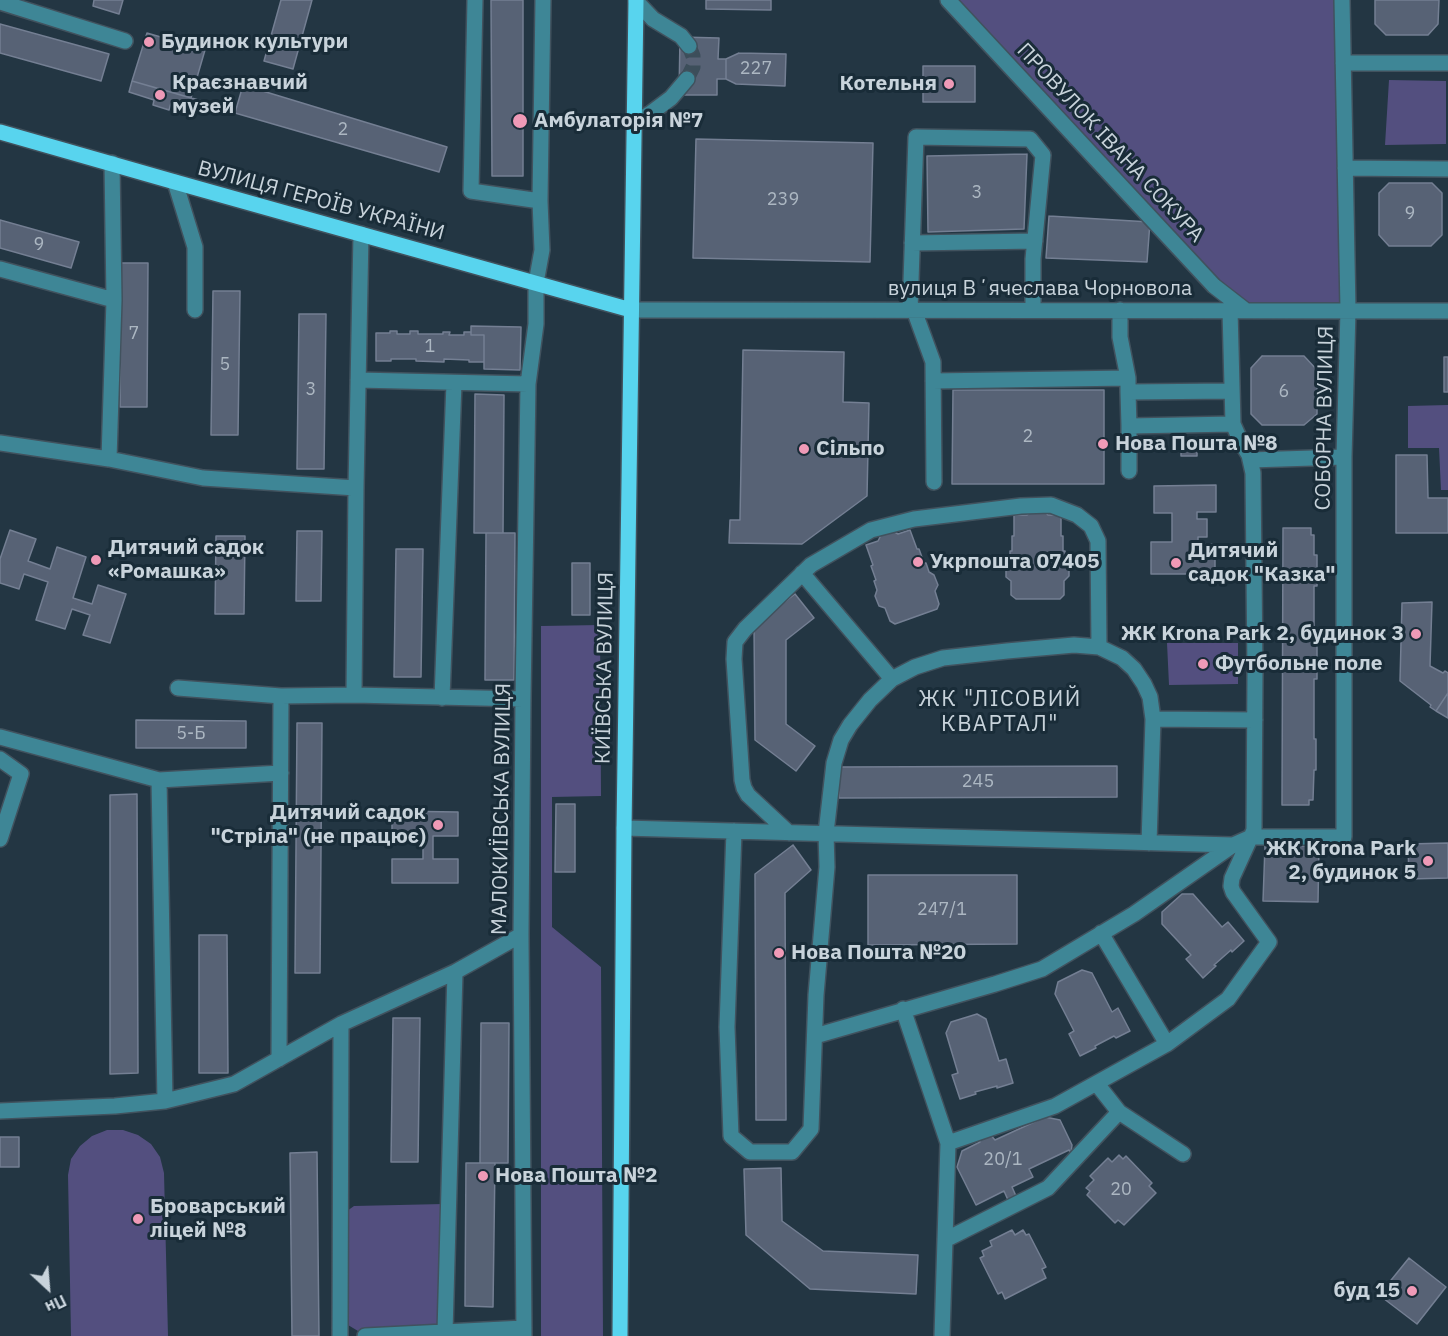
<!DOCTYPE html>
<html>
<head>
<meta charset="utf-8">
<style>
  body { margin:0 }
  #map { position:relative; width:1448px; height:1336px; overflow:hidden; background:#233643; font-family:"IBM Plex Sans",sans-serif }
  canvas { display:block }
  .north { position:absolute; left:18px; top:1258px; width:60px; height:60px; -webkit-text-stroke:4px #192c38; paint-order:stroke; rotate:154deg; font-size:16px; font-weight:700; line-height:24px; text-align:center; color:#c8d3db }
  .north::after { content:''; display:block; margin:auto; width:21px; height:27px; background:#c8d3db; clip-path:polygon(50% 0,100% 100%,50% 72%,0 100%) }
</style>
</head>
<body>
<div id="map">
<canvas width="1448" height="1336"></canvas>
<div class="north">Пн</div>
</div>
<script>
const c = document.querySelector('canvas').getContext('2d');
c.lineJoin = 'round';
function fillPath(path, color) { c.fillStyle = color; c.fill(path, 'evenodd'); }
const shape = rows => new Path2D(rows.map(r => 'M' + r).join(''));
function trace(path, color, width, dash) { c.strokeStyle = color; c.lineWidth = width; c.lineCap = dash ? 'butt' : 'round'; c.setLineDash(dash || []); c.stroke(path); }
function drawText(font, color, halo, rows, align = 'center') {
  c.font = font + ' "IBM Plex Sans",sans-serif'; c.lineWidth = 6; c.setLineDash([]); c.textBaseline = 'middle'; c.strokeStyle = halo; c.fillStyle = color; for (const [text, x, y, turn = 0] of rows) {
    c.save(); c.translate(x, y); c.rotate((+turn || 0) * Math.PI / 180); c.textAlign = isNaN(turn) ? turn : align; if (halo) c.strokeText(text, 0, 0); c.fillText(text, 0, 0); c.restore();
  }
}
const green = shape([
  [948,0,1342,0,1348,310,1245,310],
  [1389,80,1446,81,1446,144,1385,145],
  [1448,405,1448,490,1441,490,1439,448,1408,448,1408,406],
  [600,625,601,796,552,797,552,927,601,967,603,1336,541,1336,541,626],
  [1167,643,1238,643,1238,684,1169,685],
  [107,1130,123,1130,138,1135,151,1144,160,1157,164,1173,168,1336,71,1336,68,1175,71,1159,80,1146,92,1136],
  [443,1204,442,1324,436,1328,358,1331,348,1325,347,1211,354,1206]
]);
const building = shape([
  [94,0,123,0,119,14,93,6,94,0],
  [281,0,312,0,293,69,264,61,281,0],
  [491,0,523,0,523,176,492,176,491,0],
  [706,0,771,0,771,10,706,9,706,0],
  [1375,0,1439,0,1438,24,1428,35,1386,35,1375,24,1375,0],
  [0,24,109,54,101,81,0,53,0,24],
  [147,33,205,50,191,98,132,81,147,33],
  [680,37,719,38,718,59,726,59,726,79,717,79,717,95,679,95,680,37],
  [739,53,786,54,785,86,736,84,726,79,726,59,739,53],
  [923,66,975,66,975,102,923,102,923,66],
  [132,81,202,101,199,111,171,103,169,110,153,105,154,100,129,92,132,81],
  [243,85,447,147,439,172,235,113,243,85],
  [696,139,873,143,870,262,693,258,696,139],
  [1027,154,1024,229,928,232,927,156,1027,154],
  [1389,183,1432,183,1442,193,1442,235,1431,246,1389,246,1379,235,1379,193,1389,183],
  [1049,216,1150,222,1147,262,1046,258,1049,216],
  [0,220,79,242,71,268,0,248,0,220],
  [121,263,148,263,147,407,120,407,121,263],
  [213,291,240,291,238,435,211,435,213,291],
  [299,314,326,314,324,469,297,469,299,314],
  [471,326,521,327,520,370,484,369,484,335,471,335,471,326],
  [390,331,397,331,397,334,410,334,410,331,418,331,418,334,443,334,443,332,450,332,449,335,464,335,464,332,471,332,471,335,484,335,484,362,469,362,469,360,444,359,444,362,416,361,416,359,391,359,391,361,376,361,376,333,390,333,390,331],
  [743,350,844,352,843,402,869,403,867,496,802,544,729,543,730,520,740,520,743,350],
  [1262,356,1304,356,1317,370,1317,414,1304,425,1262,425,1251,414,1251,368,1262,356],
  [1444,357,1448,357,1448,392,1444,392,1444,357],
  [953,390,1104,390,1104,484,952,484,953,390],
  [475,394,504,395,503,533,474,533,475,394],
  [1181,443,1197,443,1197,456,1181,456,1181,443],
  [1396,455,1427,455,1428,498,1448,498,1448,533,1396,533,1396,455],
  [1216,485,1216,512,1197,512,1197,519,1207,519,1207,537,1198,537,1198,544,1215,544,1215,574,1151,574,1151,542,1172,542,1172,513,1154,513,1154,486,1216,485],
  [1031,511,1044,511,1048,515,1061,515,1061,536,1063,536,1063,551,1065,551,1065,561,1069,565,1069,576,1064,581,1064,595,1060,599,1016,599,1011,595,1011,581,1006,577,1006,565,1010,561,1010,551,1012,551,1012,536,1014,536,1014,515,1027,515,1031,511],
  [1283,528,1311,528,1311,535,1314,535,1314,555,1317,555,1317,586,1314,586,1314,646,1317,646,1317,679,1314,679,1314,739,1316,739,1316,770,1314,770,1313,800,1309,800,1309,805,1282,805,1283,528],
  [10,530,36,539,28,561,50,569,57,547,86,557,73,598,92,604,98,585,126,594,110,643,83,635,90,615,72,609,65,629,36,620,48,582,24,574,19,589,0,583,0,559,10,530],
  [910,530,917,549,919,549,924,563,926,563,929,572,934,575,938,585,935,591,939,604,937,609,895,624,890,621,885,608,879,606,875,596,877,590,874,581,876,580,871,566,873,565,866,545,878,541,881,535,893,531,898,534,910,530],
  [297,531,322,531,321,601,296,601,297,531],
  [486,533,515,533,514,680,485,680,486,533],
  [216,536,245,536,244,614,215,614,216,536],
  [396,549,423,549,421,677,394,677,396,549],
  [572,563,590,563,590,615,572,615,572,563],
  [795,594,814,618,786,640,786,724,815,746,796,771,755,740,754,625,795,594],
  [1432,602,1430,666,1443,673,1445,671,1448,673,1448,693,1436,711,1430,707,1431,705,1400,681,1402,603,1432,602],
  [1448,693,1448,718,1436,711,1448,693],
  [136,720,246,721,246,748,136,748,136,720],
  [297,723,322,723,320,973,295,973,297,723],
  [1117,766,1117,797,839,798,839,767,1117,766],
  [137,794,138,1073,110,1074,110,795,137,794],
  [556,804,575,804,575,872,555,872,556,804],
  [392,811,458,812,458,836,433,836,433,859,458,859,458,883,392,883,392,859,423,859,423,836,392,836,392,811],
  [1448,843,1448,878,1409,879,1408,844,1448,843],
  [793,845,811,870,785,893,786,1120,756,1120,755,874,793,845],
  [1265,846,1319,846,1318,902,1263,901,1265,846],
  [868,875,1017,875,1017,944,868,945,868,875],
  [1182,894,1193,894,1222,927,1228,922,1244,941,1232,952,1231,950,1214,965,1216,966,1203,978,1186,959,1191,955,1162,924,1162,912,1182,894],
  [199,935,227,935,228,1073,199,1073,199,935],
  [1082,970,1092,973,1112,1012,1118,1008,1130,1031,1116,1038,1114,1036,1095,1046,1096,1048,1080,1056,1069,1034,1074,1031,1055,994,1058,982,1082,970],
  [977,1014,986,1019,999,1061,1006,1059,1013,1083,997,1088,997,1086,975,1092,976,1094,960,1099,952,1075,958,1073,946,1033,951,1022,977,1014],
  [393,1018,420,1018,418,1162,391,1162,393,1018],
  [481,1023,509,1023,508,1163,480,1163,481,1023],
  [1045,1117,1060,1120,1072,1145,1071,1153,1069,1150,1029,1169,1033,1177,1012,1187,1016,1196,1008,1200,1004,1191,976,1205,957,1167,962,1151,980,1142,977,1137,988,1132,995,1140,1045,1117],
  [0,1137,19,1137,19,1167,0,1167,0,1137],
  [317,1152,319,1336,292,1336,290,1153,317,1152],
  [1119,1155,1123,1159,1126,1156,1152,1183,1149,1186,1156,1193,1124,1225,1118,1220,1115,1223,1087,1195,1090,1191,1086,1188,1094,1180,1090,1176,1108,1158,1112,1162,1119,1155],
  [466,1163,495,1163,493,1307,465,1306,466,1163],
  [781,1168,782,1221,823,1251,918,1255,916,1294,810,1289,746,1235,744,1169,781,1168],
  [1012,1230,1015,1235,1023,1230,1026,1235,1029,1234,1046,1267,1042,1269,1046,1278,1005,1299,1002,1292,998,1294,980,1258,984,1256,982,1251,992,1246,990,1241,1012,1230],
  [1409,1258,1446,1287,1417,1324,1379,1295,1409,1258]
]);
const minorTunnel = shape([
  [687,79,693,67,693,56,689,46]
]);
const minor = shape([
  [475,0,471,191,540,201],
  [948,0,1214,286,1245,310],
  [636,1,653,19,681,36,689,46],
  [0,2,125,41],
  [1343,63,1448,63],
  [635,122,651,113,671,98,687,79],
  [1345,168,1448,169],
  [175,182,195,247,195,310],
  [912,243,1035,241],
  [0,269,114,300],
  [631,310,1448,311],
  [910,310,916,137,1030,139,1043,155,1033,259,1033,310],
  [914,310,933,362,934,482],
  [1120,310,1120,337,1128,378,1128,392,1232,391],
  [358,380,528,384],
  [933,381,1128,378],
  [1128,392,1129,426],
  [0,443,109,459,203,478,356,488],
  [109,459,114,300,112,163],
  [1250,460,1344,457],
  [1129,471,1129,426,1233,424],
  [802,573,892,679],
  [178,688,281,696],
  [354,695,356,488,361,234],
  [442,698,454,383],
  [1153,719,1255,720],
  [0,737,159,780],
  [0,759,21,774,0,839],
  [624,828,1233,845,1251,837,1344,837,1344,457,1348,310,1342,0],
  [734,831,727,1027,731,1136,750,1152,792,1152,811,1129,816,995,827,867,826,833,834,763,841,740,850,725,870,700,892,679,915,667,943,658,1007,651,1074,645,1099,647,1122,658,1134,669,1144,684,1150,697,1153,719,1149,843],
  [789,833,748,795,744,788,742,780,734,659,735,642,745,629,811,565,871,530,914,519,1021,506,1051,505,1077,515,1091,526,1098,541,1099,647],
  [1101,933,1167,1044],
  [903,1009,948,1143,1055,1106,1167,1044,1228,999,1269,942,1233,892,1231,886,1232,878,1254,830,1255,673,1253,473,1249,455,1241,442,1233,424,1230,310],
  [815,1036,995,984,1042,969,1134,914,1233,845],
  [279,1059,281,696,354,695,523,699],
  [1097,1084,1119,1112,1183,1154],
  [165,1101,159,780,281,773],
  [0,1111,115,1106,165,1101,234,1084,341,1024,455,972,521,935],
  [945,1240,1048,1188,1119,1112],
  [445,1332,455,972],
  [340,1336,341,1024],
  [365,1336,524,1328],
  [524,1336,521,935,523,699,528,384,536,324,536,283,542,250,540,201,543,0],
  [942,1336,948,1143]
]);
const major = shape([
  [0,132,175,182,631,310],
  [620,1336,624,828,636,0]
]);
const markers = [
  [149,42,6,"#ef9ab7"],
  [949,84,6,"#ef9ab7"],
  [160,95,6,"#ef9ab7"],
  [520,121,8,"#ef9ab7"],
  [1103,444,6,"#ef9ab7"],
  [804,449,6,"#ef9ab7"],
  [96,560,6,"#ef9ab7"],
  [918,562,6,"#ef9ab7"],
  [1176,563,6,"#ef9ab7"],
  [1416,634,6,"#ef9ab7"],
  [1203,664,6,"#ef9ab7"],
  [438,825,6,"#ef9ab7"],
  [1428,861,6,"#ef9ab7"],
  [779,953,6,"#ef9ab7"],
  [483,1176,6,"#ef9ab7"],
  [138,1219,6,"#ef9ab7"],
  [1412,1291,6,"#ef9ab7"]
];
const numberNames = [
  ["227",756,69],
  ["2",343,130],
  ["3",977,193],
  ["239",783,200],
  ["9",1410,214],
  ["9",39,245],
  ["7",134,334],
  ["1",430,347],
  ["5",225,365],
  ["3",311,390],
  ["6",1284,392],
  ["2",1028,437],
  ["5-Б",191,734],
  ["245",978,782],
  ["247/1",942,910],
  ["20/1",1003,1160],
  ["20",1121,1190]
];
const poiNames = [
  ["Будинок культури",161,42],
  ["Краєзнавчий",172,83],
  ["музей",172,107],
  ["Котельня",937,84,"right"],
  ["Амбулаторія №7",534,121],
  ["Нова Пошта №8",1115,444],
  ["Сільпо",816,449],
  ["Дитячий садок",108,548],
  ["«Ромашка»",108,572],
  ["Дитячий",1188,551],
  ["садок \"Казка\"",1188,575],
  ["Укрпошта 07405",930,562],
  ["ЖК Krona Park 2, будинок 3",1404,634,"right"],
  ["Футбольне поле",1215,664],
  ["Дитячий садок",426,813,"right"],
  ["\"Стріла\" (не працює)",426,837,"right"],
  ["ЖК Krona Park",1416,849,"right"],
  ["2, будинок 5",1416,873,"right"],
  ["Нова Пошта №20",791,953],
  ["Нова Пошта №2",495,1176],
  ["Броварський",150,1207],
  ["ліцей №8",150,1231],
  ["буд 15",1400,1291,"right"]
];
const streetNames = [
  ["ПРОВУЛОК ІВАНА СОКУРА",1110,143,47],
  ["ВУЛИЦЯ ГЕРОЇВ УКРАЇНИ",321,201,15],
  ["вулиця Вʼячеслава Чорновола",1040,289],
  ["СОБОРНА ВУЛИЦЯ",1325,418,-89],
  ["КИЇВСЬКА ВУЛИЦЯ",605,668,-89],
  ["МАЛОКИЇВСЬКА ВУЛИЦЯ",502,809,-89]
];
const neighbourhoodNames = [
  ["ЖК \"ЛІСОВИЙ",1000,700],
  ["КВАРТАЛ\"",1000,725]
];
fillPath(green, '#534f7f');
fillPath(building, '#576275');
trace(building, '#747f93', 1.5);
trace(minorTunnel, '#3c4e5a', 15, [15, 8]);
trace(minor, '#41525e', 18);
trace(major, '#41525e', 18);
trace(minor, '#3e8696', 15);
trace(major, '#58d4ee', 15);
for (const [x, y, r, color] of markers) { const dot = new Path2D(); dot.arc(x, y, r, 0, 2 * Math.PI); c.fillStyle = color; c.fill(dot); trace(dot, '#192c38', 2); }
drawText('18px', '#acb7c2', null, numberNames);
drawText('bold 21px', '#c8d3db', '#192c38', poiNames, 'left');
drawText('21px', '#c8d3db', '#192c38', streetNames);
c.letterSpacing = '1.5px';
drawText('22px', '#c8d3db', '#192c38', neighbourhoodNames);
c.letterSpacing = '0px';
</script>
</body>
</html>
